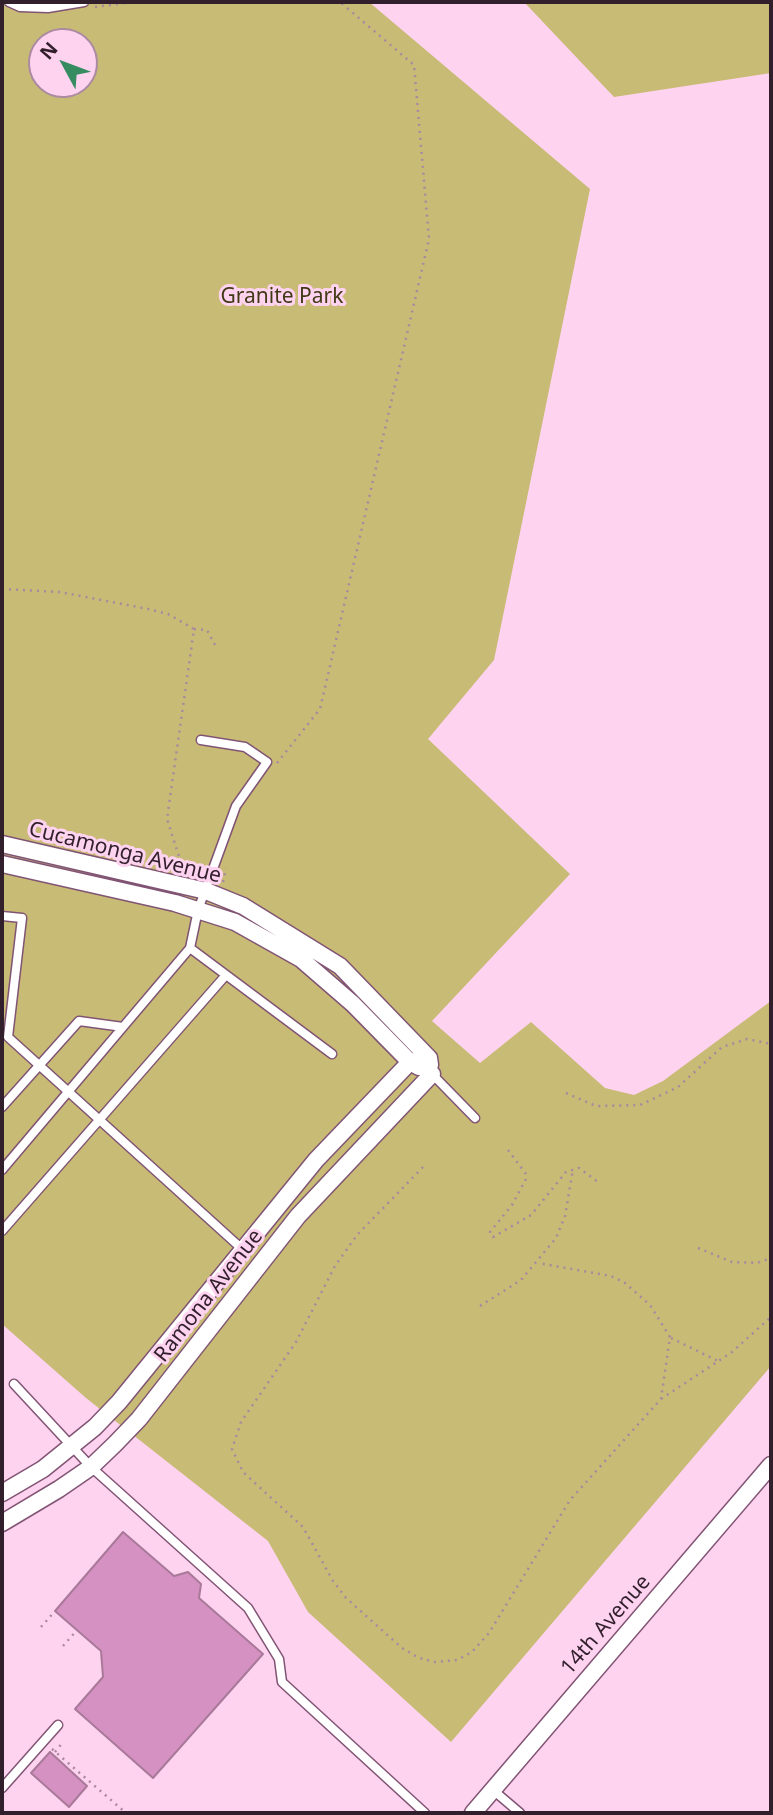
<!DOCTYPE html>
<html>
<head>
<meta charset="utf-8">
<style>
  body { margin:0 }
  #map { position:relative; width:773px; height:1815px; overflow:hidden; background:#fed3f0; font-family:"Noto Sans",sans-serif }
  canvas { display:block }
  .frame { position:absolute; inset:0; border:4px solid #321f2c; pointer-events:none }
  .north { position:absolute; left:28px; top:28px; width:70px; height:70px; box-sizing:border-box; background:#fed3f0; border:2px solid #ac8ba2; border-radius:50%; rotate:311deg; font-size:19px; font-weight:700; line-height:28px; text-align:center; color:#321f2c }
  .north::after { content:''; display:block; margin:auto; width:24px; height:32px; background:#358c61; clip-path:polygon(50% 0,100% 100%,50% 72%,0 100%) }
</style>
</head>
<body>
<div id="map">
<canvas width="773" height="1815"></canvas>
<div class="frame"></div>
<div class="north">N</div>
</div>
<script>
const c = document.querySelector('canvas').getContext('2d');
c.lineJoin = 'round';
function fillPath(path, color) { c.fillStyle = color; c.fill(path, 'evenodd'); }
const shape = rows => new Path2D(rows.map(r => 'M' + r).join(''));
function trace(path, color, width, dash) { c.strokeStyle = color; c.lineWidth = width; c.lineCap = dash ? 'butt' : 'round'; c.setLineDash(dash || []); c.stroke(path); }
function drawText(font, color, halo, rows, align = 'center') {
  c.font = font + ' "Noto Sans",sans-serif'; c.lineWidth = 6; c.setLineDash([]); c.textBaseline = 'middle'; c.strokeStyle = halo; c.fillStyle = color; for (const [text, x, y, turn = 0] of rows) {
    c.save(); c.translate(x, y); c.rotate((+turn || 0) * Math.PI / 180); c.textAlign = isNaN(turn) ? turn : align; if (halo) c.strokeText(text, 0, 0); c.fillText(text, 0, 0); c.restore();
  }
}
const green = shape([
  [2,2,369,2,590,189,494,660,428,739,570,874,432,1021,480,1063,531,1022,605,1088,634,1095,663,1081,771,1001,771,1366,451,1742,308,1612,268,1541,86,1398,2,1324],
  [42,42,84,42,84,84,42,84],
  [524,2,771,2,771,73,614,97]
]);
const building = shape([
  [123,1532,174,1576,188,1572,201,1584,199,1598,263,1654,153,1778,75,1709,103,1677,101,1651,55,1611,123,1532],
  [50,1752,87,1786,69,1807,31,1773,50,1752]
]);
const path = shape([
  [95,7,133,2],
  [2,589,60,592,148,609,168,614,194,629,167,819,183,869],
  [194,629,207,630,215,645],
  [277,763,320,709,429,239,414,65,340,2],
  [223,882,226,868],
  [566,1093,596,1106,640,1105,678,1087,722,1047,747,1039,771,1044],
  [508,1150,526,1174,526,1179,512,1205,490,1232,493,1237,531,1215,566,1172,579,1168,598,1182],
  [423,1167,357,1235,335,1266,296,1342,241,1422,232,1449,243,1472,303,1527,333,1581,346,1598,402,1648,419,1658,435,1662,457,1660,472,1652,489,1633,570,1500,661,1399,670,1337,650,1305,625,1283,611,1276,538,1263],
  [698,1248,732,1262,757,1263,771,1258],
  [480,1306,521,1280,556,1238,565,1216,573,1169],
  [671,1338,718,1361],
  [661,1399,732,1352,771,1317],
  [41,1627,55,1611],
  [63,1646,77,1630],
  [52,1749,126,1813],
  [55,1752,63,1742]
]);
const service = shape([
  [9,2,20,7,48,8,84,2],
  [2,916,22,918,8,1037,241,1248],
  [190,948,332,1054],
  [432,1074,475,1118],
  [2,1107,79,1021,123,1027,190,948,198,910,236,806,267,762,245,747,201,740],
  [2,1170,123,1027],
  [2,1231,226,975],
  [14,1384,91,1467,248,1608,279,1659,282,1682,425,1813],
  [2,1788,58,1725],
  [493,1790,520,1813]
]);
const minor = shape([
  [2,844,206,891,243,906,340,966,429,1058,430,1065],
  [2,864,175,903,235,922,301,959,353,1004,410,1062,419,1067],
  [2,1493,43,1469,95,1427,119,1402,316,1160,410,1062,429,1058],
  [2,1523,59,1489,91,1467,115,1444,139,1419,298,1216,432,1074],
  [473,1813,771,1465]
]);
const parkNames = [
  ["Granite Park",282,297]
];
const streetNames = [
  ["Cucamonga Avenue",125,853,14],
  ["Ramona Avenue",209,1296,-52],
  ["14th Avenue",606,1625,-49]
];
fillPath(green, '#c8bb75');
fillPath(building, '#d591c1');
trace(building, '#a9799a', 2);
trace(service, '#815474', 11);
trace(minor, '#815474', 19);
trace(path, '#aa899f', 2.5, [2, 5]);
trace(service, '#fff', 8);
trace(minor, '#fff', 16);
drawText('21px', '#403916', '#fed3f0', parkNames);
drawText('21px', '#321f2c', '#fed3f0', streetNames);
</script>
</body>
</html>
